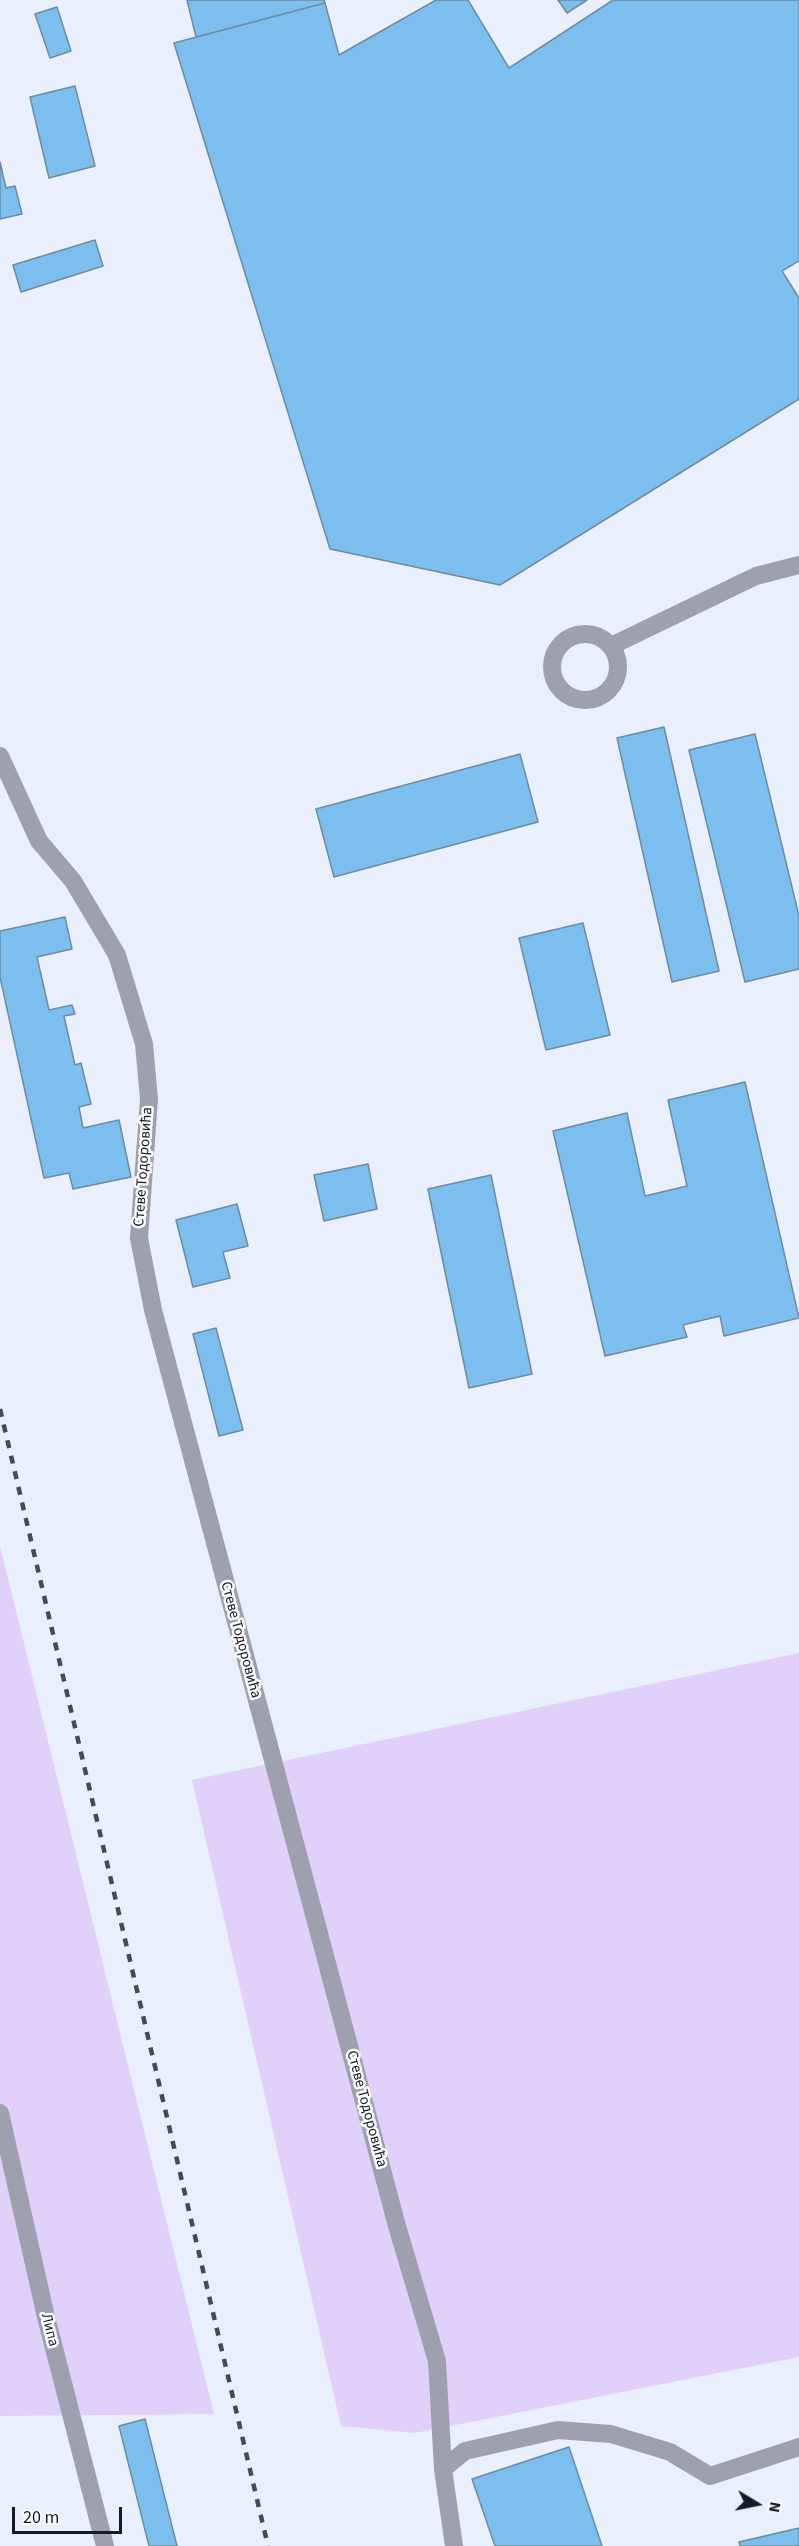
<!DOCTYPE html>
<html>
<head>
<meta charset="utf-8">
<style>
  body { margin:0 }
  #map { position:relative; width:799px; height:2546px; overflow:hidden; background:#e9f0fc; font-family:"Source Sans 3",sans-serif }
  canvas { display:block }
  .north { position:absolute; left:727px; top:2474px; width:60px; height:60px; -webkit-text-stroke:4px #fcfcfc; paint-order:stroke; rotate:100deg; font-size:16px; font-weight:700; line-height:24px; text-align:center; color:#151b26 }
  .north::after { content:''; display:block; margin:auto; width:21px; height:27px; background:#151b26; clip-path:polygon(50% 0,100% 100%,50% 72%,0 100%) }
  .scale { position:absolute; left:12px; top:2507px; width:110px; height:27px; box-sizing:border-box; border:3px solid #151b26; border-top:0; padding-left:8px; font-size:18px; line-height:21px; white-space:nowrap; color:#151b26; -webkit-text-stroke:4px #fcfcfc; paint-order:stroke }
</style>
</head>
<body>
<div id="map">
<canvas width="799" height="2546"></canvas>
<div class="north">N</div>
<div class="scale">20 m</div>
</div>
<script>
const c = document.querySelector('canvas').getContext('2d');
c.lineJoin = 'round';
function fillPath(path, color) { c.fillStyle = color; c.fill(path, 'evenodd'); }
const shape = rows => new Path2D(rows.map(r => 'M' + r).join(''));
function trace(path, color, width, dash) { c.strokeStyle = color; c.lineWidth = width; c.lineCap = dash ? 'butt' : 'round'; c.setLineDash(dash || []); c.stroke(path); }
function drawText(font, color, halo, rows, align = 'center') {
  c.font = font + ' "Source Sans 3",sans-serif'; c.lineWidth = 5; c.setLineDash([]); c.textBaseline = 'middle'; c.strokeStyle = halo; c.fillStyle = color; for (const [text, x, y, turn = 0] of rows) {
    c.save(); c.translate(x, y); c.rotate((+turn || 0) * Math.PI / 180); c.textAlign = isNaN(turn) ? turn : align; if (halo) c.strokeText(text, 0, 0); c.fillText(text, 0, 0); c.restore();
  }
}
const green = shape([
  [0,1546,214,2414,0,2416],
  [799,1653,799,2357,415,2433,341,2426,192,1780]
]);
const building = shape([
  [187,0,324,0,325,3,196,37,187,0],
  [436,0,468,0,509,68,613,0,799,0,799,261,782,271,799,298,799,399,500,585,330,549,174,43,325,3,339,55,436,0],
  [558,0,587,0,567,13,558,0],
  [57,7,71,51,50,58,35,14,57,7],
  [75,86,95,166,49,178,30,97,75,86],
  [0,162,6,188,15,186,22,214,0,219,0,162],
  [95,240,103,266,21,292,13,265,95,240],
  [664,727,719,971,672,982,617,738,664,727],
  [755,734,799,916,799,969,745,982,689,750,755,734],
  [520,754,538,822,334,877,316,809,520,754],
  [65,917,72,949,37,957,49,1010,72,1005,75,1014,64,1016,75,1065,81,1063,91,1104,79,1107,83,1128,119,1120,131,1177,73,1189,69,1173,44,1178,0,977,0,931,65,917],
  [583,923,610,1035,546,1050,519,938,583,923],
  [745,1082,799,1318,724,1336,720,1316,683,1325,687,1337,605,1356,553,1131,627,1113,645,1196,687,1186,668,1100,745,1082],
  [368,1164,377,1209,324,1221,314,1175,368,1164],
  [491,1175,532,1374,469,1388,428,1189,491,1175],
  [237,1204,248,1246,223,1252,230,1278,193,1287,176,1220,237,1204],
  [216,1328,243,1430,219,1436,193,1334,216,1328],
  [145,2419,177,2546,149,2546,119,2426,145,2419],
  [569,2447,602,2546,495,2546,472,2479,569,2447],
  [799,2528,799,2546,740,2546,739,2542,799,2528]
]);
const lane = shape([
  '552 667a33 33 0 1 1 66 0a33 33 0 1 1-66 0Z',
  [611,646,756,576,799,565],
  [0,756,39,841,73,881,117,955,144,1044,149,1099,139,1238,153,1310,397,2226,437,2361,443,2469,454,2546],
  [443,2469,465,2451,558,2430,611,2434,670,2452,710,2476,799,2447]
]);
const street = shape([
  [0,2113,46,2317,105,2546]
]);
const rail = shape([
  [0,1409,268,2546]
]);
const streetNames = [
  ["Стеве Тодоровића",144,1167,-86],
  ["Стеве Тодоровића",240,1640,75],
  ["Стеве Тодоровића",366,2109,75],
  ["Липа",49,2330,76]
];
fillPath(green, '#e1d0fa');
fillPath(building, '#7cbfee');
trace(building, '#6f8ba0', 1.5);
trace(lane, '#9fa0ae', 18);
trace(street, '#9fa0ae', 18);
trace(rail, '#454b56', 4.5, [8, 8]);
drawText('15px', '#151b26', '#fcfcfc', streetNames);
</script>
</body>
</html>
